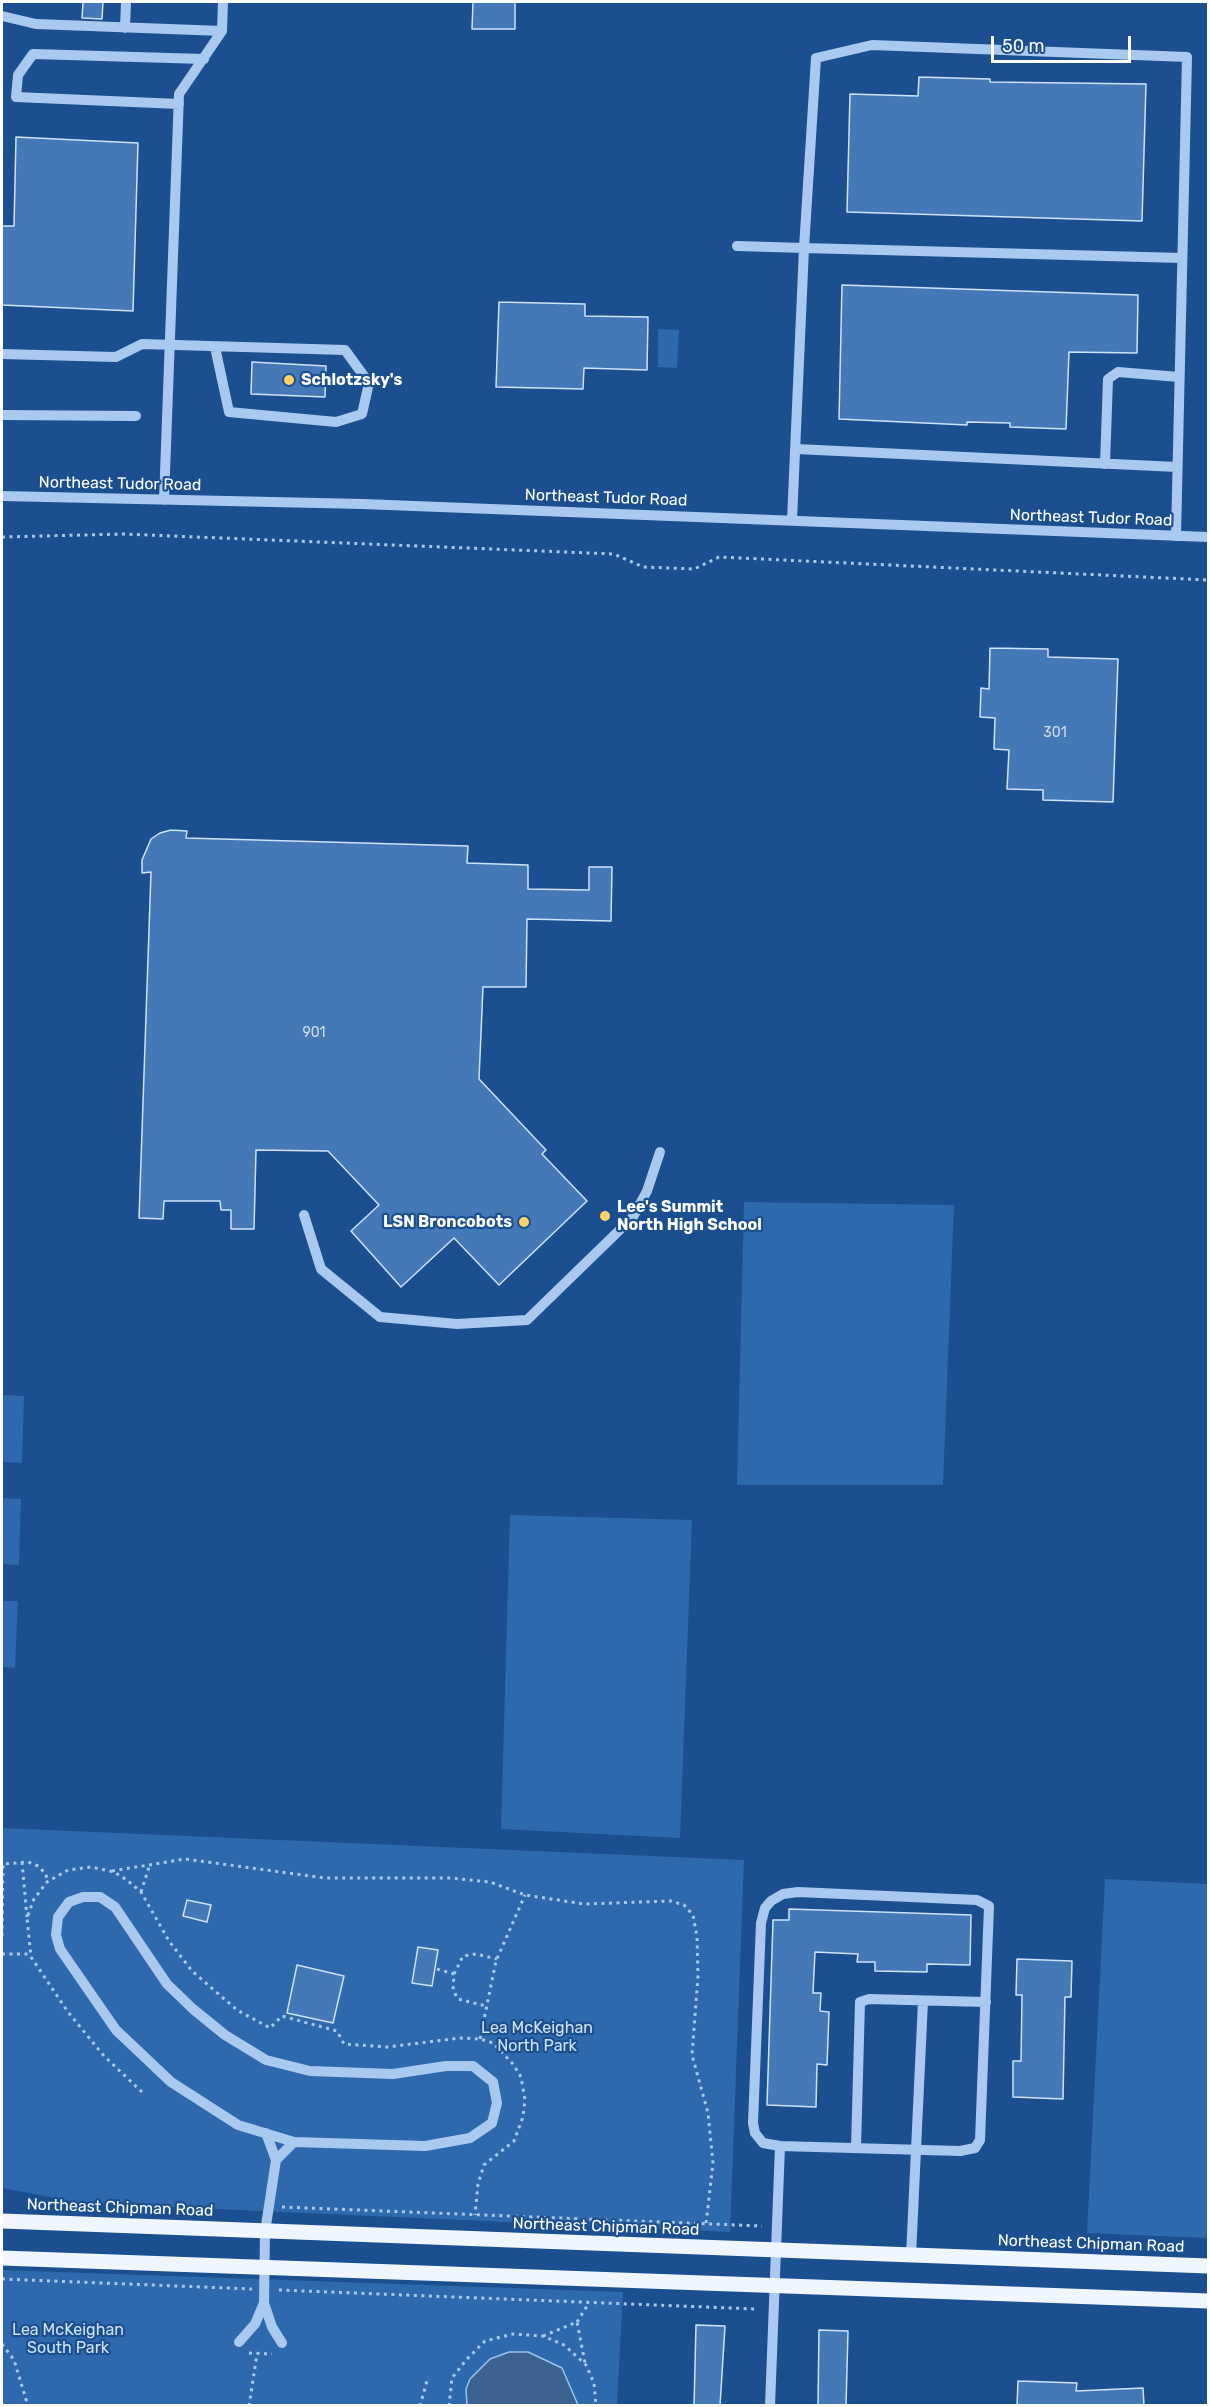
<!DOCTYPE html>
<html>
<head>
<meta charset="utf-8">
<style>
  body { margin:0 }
  #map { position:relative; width:1210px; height:2407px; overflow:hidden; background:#1b4f8f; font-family:Rubik,sans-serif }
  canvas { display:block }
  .frame { position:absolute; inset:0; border:3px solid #fff; pointer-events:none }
  .scale { position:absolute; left:991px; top:36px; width:140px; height:27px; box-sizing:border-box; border:3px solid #fff; border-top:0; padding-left:8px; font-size:18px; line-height:21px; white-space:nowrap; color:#fff; -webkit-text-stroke:4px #1b4f8f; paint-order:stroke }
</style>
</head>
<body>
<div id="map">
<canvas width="1210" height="2407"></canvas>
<div class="frame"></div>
<div class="scale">50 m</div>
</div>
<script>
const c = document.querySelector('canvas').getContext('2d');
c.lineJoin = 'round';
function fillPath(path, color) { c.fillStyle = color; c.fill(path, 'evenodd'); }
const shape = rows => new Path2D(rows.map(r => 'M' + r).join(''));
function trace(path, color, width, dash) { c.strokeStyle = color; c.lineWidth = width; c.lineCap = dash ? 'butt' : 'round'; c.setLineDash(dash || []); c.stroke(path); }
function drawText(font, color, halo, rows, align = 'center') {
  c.font = font + ' Rubik,sans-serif'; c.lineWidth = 4.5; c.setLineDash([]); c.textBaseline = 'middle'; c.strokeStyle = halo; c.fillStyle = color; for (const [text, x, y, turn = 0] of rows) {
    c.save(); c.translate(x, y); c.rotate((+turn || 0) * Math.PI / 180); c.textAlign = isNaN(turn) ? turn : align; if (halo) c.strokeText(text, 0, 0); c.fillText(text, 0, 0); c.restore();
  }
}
const green = shape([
  [658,329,679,330,677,368,658,367],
  [744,1202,954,1205,943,1485,737,1485],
  [2,1395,24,1396,22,1463,2,1462],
  [2,1498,21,1499,19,1565,2,1564],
  [510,1515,692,1520,680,1838,501,1829],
  [2,1601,18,1601,15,1668,2,1667],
  [2,1828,744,1860,730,2232,83,2203,2,2188],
  [1105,1879,1208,1884,1208,2238,1087,2233],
  [2,2270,623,2292,617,2405,2,2406]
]);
const water = shape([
  [509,2352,528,2352,562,2368,578,2405,467,2405,466,2389,470,2379,490,2359,509,2352]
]);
const building = shape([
  [83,2,103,2,102,19,82,18,83,2],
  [473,2,515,2,515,29,472,29,473,2],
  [919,77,990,79,990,82,1146,84,1142,221,847,212,850,94,918,96,919,77],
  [16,137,138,143,133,311,2,305,2,226,14,226,16,137],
  [842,285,1138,295,1137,353,1069,352,1066,429,1010,427,1010,423,967,422,967,425,839,419,842,285],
  [499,302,585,304,585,316,648,317,647,370,584,368,583,389,496,387,499,302],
  [252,362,326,366,325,397,251,394,252,362],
  [990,648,1048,649,1048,657,1118,659,1113,802,1043,800,1043,790,1007,789,1009,750,994,749,995,718,980,717,981,688,989,689,990,648],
  [171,830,187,831,186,838,468,846,467,863,528,865,528,889,589,890,589,867,612,867,611,921,527,919,526,987,483,987,479,1079,546,1150,542,1154,587,1201,499,1285,454,1238,401,1287,351,1231,379,1205,328,1151,256,1150,254,1229,231,1229,231,1210,221,1210,220,1201,164,1201,163,1219,139,1218,151,872,142,873,142,860,151,839,160,833,171,830],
  [187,1900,211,1905,207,1922,183,1916,187,1900],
  [789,1909,971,1915,970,1965,927,1964,927,1972,875,1971,875,1962,857,1962,858,1954,815,1952,813,1993,821,1993,820,2011,829,2012,827,2065,817,2064,816,2107,767,2105,773,1920,789,1920,789,1909],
  [418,1947,438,1950,432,1986,412,1983,418,1947],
  [1017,1959,1072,1961,1071,1997,1065,1997,1063,2099,1013,2097,1013,2061,1021,2061,1022,1995,1016,1995,1017,1959],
  [297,1965,344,1976,333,2023,287,2013,297,1965],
  [696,2325,725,2326,720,2406,694,2406,696,2325],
  [819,2330,848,2331,846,2406,818,2406,819,2330],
  [1018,2381,1077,2383,1076,2391,1143,2388,1144,2406,1017,2406,1018,2381]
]);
const path = shape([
  [2,537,123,534,614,554,643,567,694,569,719,557,1208,580],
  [22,1862,27,1917],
  [112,1871,185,1859,325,1878,451,1878,490,1882,525,1895,584,1904,671,1901,684,1905,693,1915,697,1937,698,1976,692,2055,708,2113,713,2163,706,2224],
  [141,1892,150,1864],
  [2,1936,3,1864,28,1862,38,1866,46,1874,47,1881],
  [2,1954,30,1954],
  [437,1969,454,1974,453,1990,458,1999,486,2006],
  [454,1974,463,1956,476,1954,497,1959],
  [480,2039,496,1961,525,1895],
  [142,2092,104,2056,68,2012,31,1957,27,1918,34,1899,47,1882,68,1870,91,1867,114,1872,127,1880,141,1892,169,1941,192,1971,237,2010,270,2028,282,2016,337,2031,344,2044,387,2047,460,2038,480,2039,493,2043,513,2064,521,2077,525,2100,523,2117,514,2141,484,2165,478,2184,475,2215],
  [282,2207,762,2226],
  [2,2279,252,2289],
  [279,2290,755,2309],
  [577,2322,589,2303],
  [543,2336,577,2322,585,2363],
  [2,2344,14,2360,28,2406],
  [249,2353,272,2354],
  [249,2406,257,2354],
  [420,2406,428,2377],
  [449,2406,452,2378,467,2359,485,2341,513,2334,543,2336,564,2345,586,2365,594,2383,596,2406]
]);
const minor = shape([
  [2,16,36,24,222,31],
  [125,28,126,2],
  [179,104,16,97,18,75,33,54,204,59],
  [737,246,804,248,792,520],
  [2,354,116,357,142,344,345,350,369,383,362,414,336,422,229,412,215,347],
  [2,415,136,416],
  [796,449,1177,467],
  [1105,464,1108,379,1118,372,1179,377],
  [2,496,363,504,1208,537],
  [164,500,179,94,222,31,223,2],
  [1176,536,1187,57,872,45,816,58,804,248,1182,258],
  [304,1215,321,1269,380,1317,457,1324,527,1320,633,1217,647,1191,660,1152],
  [856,2148,860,2002,869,1999,986,2002],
  [276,2160,294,2142,425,2146,470,2138,492,2123,497,2103,493,2082,473,2066,446,2066,393,2074,310,2071,266,2060,225,2035,193,2009,167,1984,115,1907,100,1897,83,1897,69,1902,58,1917,56,1935,60,1949,116,2030,171,2082,238,2125,294,2142],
  [911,2256,923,2001],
  [264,2303,272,2327,282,2343],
  [239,2342,255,2324,264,2303,265,2232,276,2160,266,2133],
  [770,2406,780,2146,763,2143,755,2133,753,2123,761,1923,765,1908,771,1901,783,1894,798,1892,977,1900,989,1906,980,2140,975,2148,960,2151,780,2146]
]);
const major = shape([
  [2,2221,1208,2266],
  [2,2258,1208,2301]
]);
const markers = [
  [289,380,6,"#ffd166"],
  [605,1216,6,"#ffd166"],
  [524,1222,6,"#ffd166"]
];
const numberNames = [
  ["301",1055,733],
  ["901",314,1033]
];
const poiNames = [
  ["Schlotzsky's",301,380],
  ["Lee's Summit",617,1207],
  ["North High School",617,1225],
  ["LSN Broncobots",512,1222,"right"]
];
const streetNames = [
  ["Northeast Tudor Road",120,484,1],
  ["Northeast Tudor Road",606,498,2],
  ["Northeast Tudor Road",1091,518,2],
  ["Northeast Chipman Road",120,2208,2],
  ["Northeast Chipman Road",606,2227,2],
  ["Northeast Chipman Road",1091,2244,2]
];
const parkNames = [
  ["Lea McKeighan",537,2028],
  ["North Park",537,2046],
  ["Lea McKeighan",68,2330],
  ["South Park",68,2348]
];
fillPath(green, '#2e69ad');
fillPath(water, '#3c6290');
trace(water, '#9cc4f0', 1.5);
fillPath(building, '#4478b7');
trace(building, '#cfe3fa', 1.5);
trace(path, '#a9c9ee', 3, [3, 4.5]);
trace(minor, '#a9c9ee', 10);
trace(major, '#f0f6ff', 15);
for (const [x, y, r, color] of markers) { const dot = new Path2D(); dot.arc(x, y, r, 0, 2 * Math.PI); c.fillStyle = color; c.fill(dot); trace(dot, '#1b4f8f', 2); }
drawText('14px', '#d0dded', null, numberNames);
drawText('bold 16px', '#fff', '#1b4f8f', poiNames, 'left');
drawText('16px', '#fff', '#1b4f8f', streetNames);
drawText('16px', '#cfe3fa', '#1b4f8f', parkNames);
</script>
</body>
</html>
